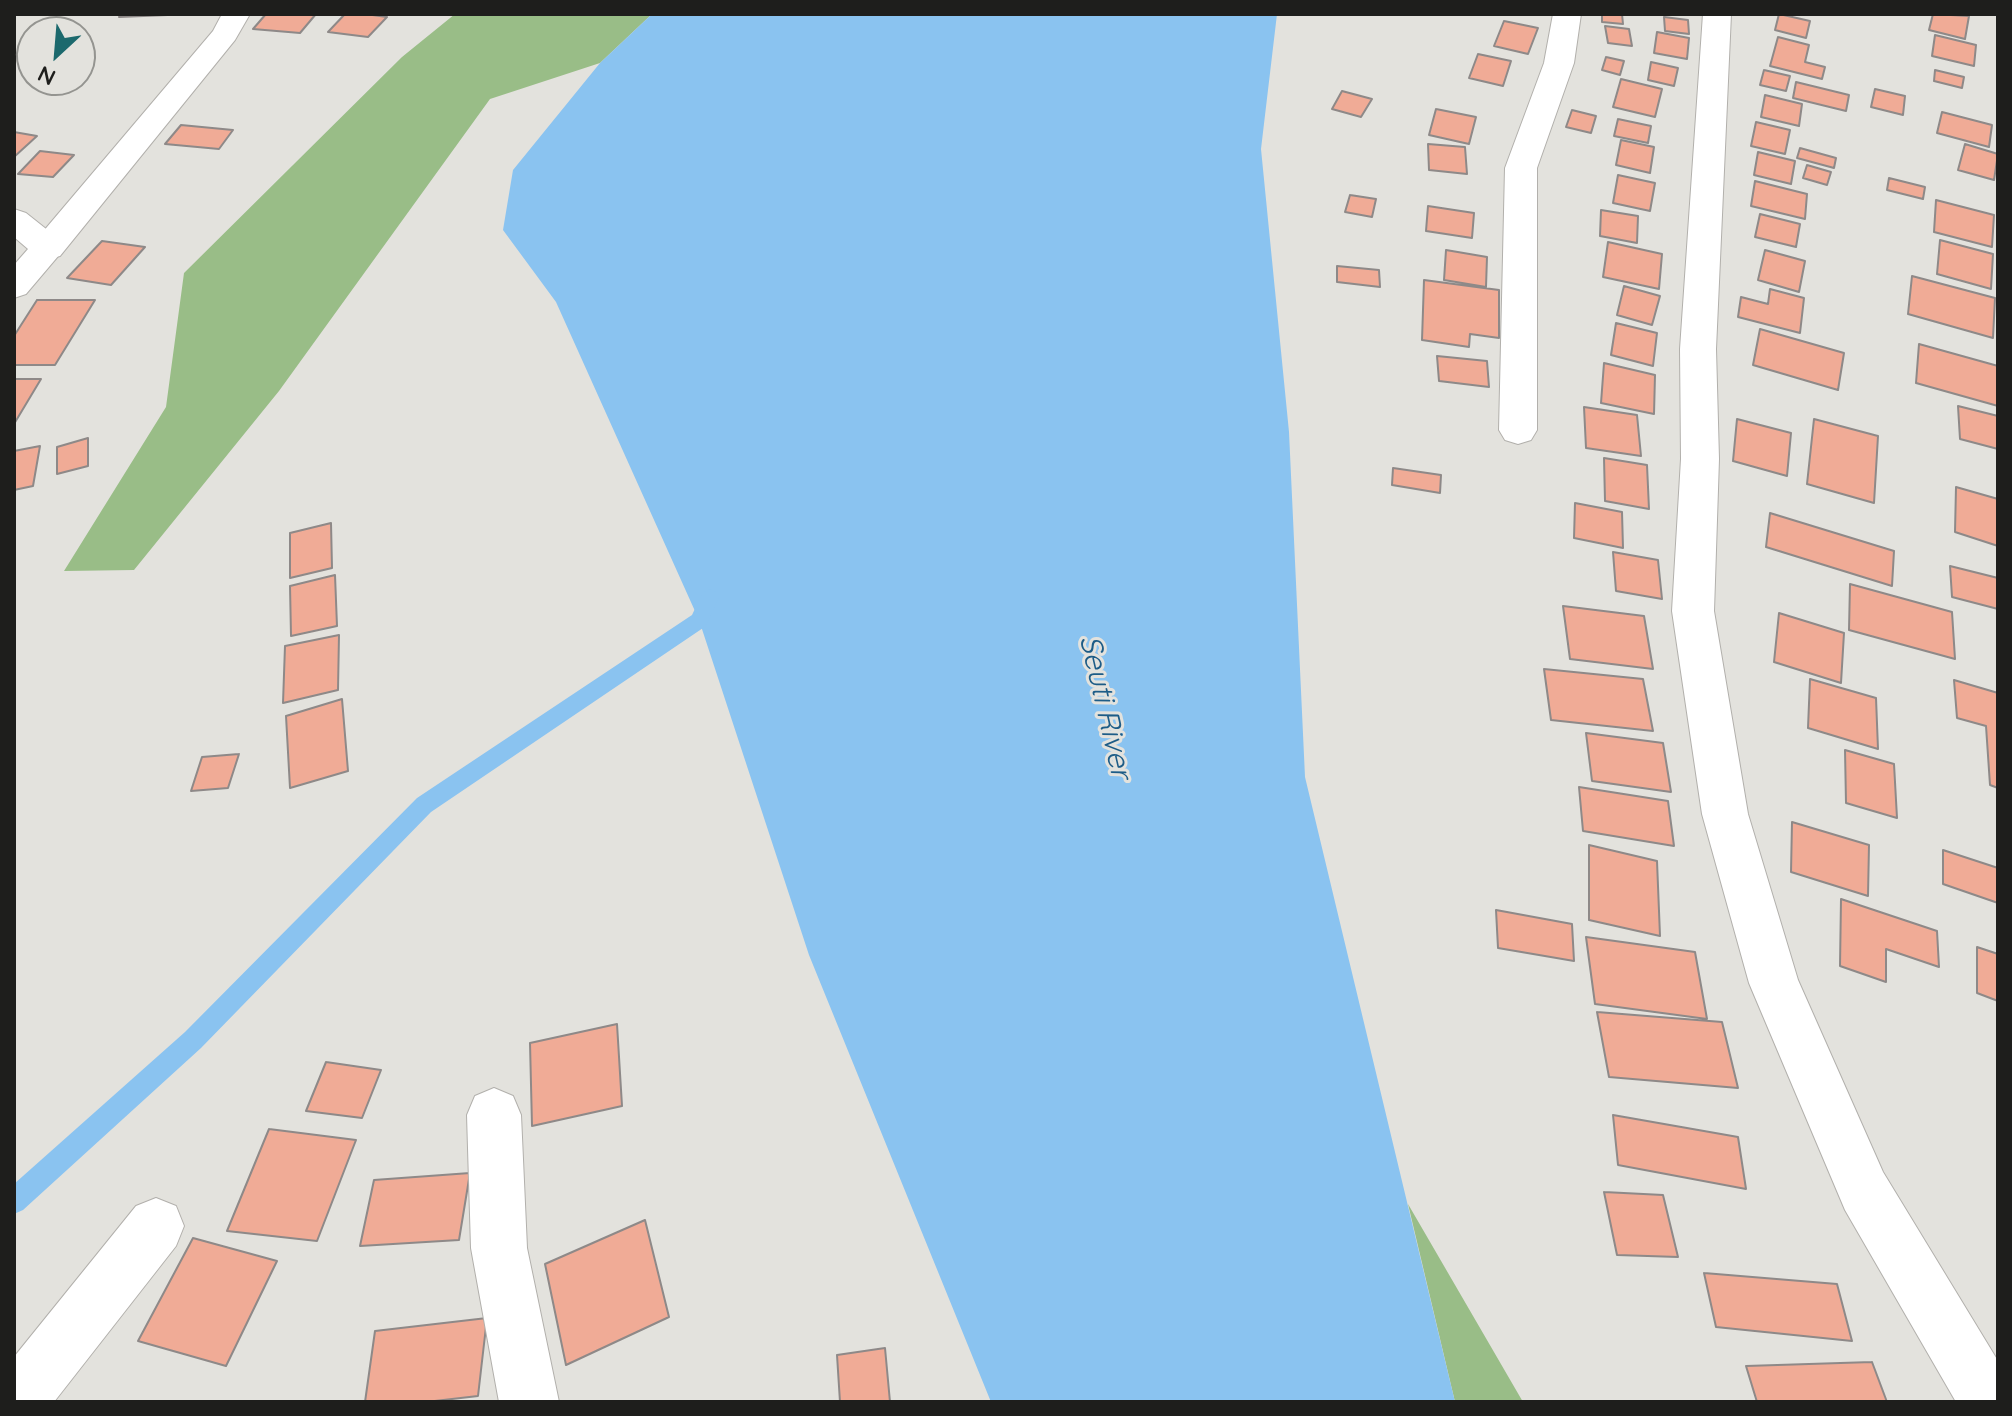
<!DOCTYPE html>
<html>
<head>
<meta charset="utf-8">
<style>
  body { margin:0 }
  #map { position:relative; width:2012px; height:1416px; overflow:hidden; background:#e3e2dd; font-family:Quicksand,sans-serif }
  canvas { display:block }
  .frame { position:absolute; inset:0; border:16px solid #1e1e1c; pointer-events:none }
  .north { position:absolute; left:16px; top:16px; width:80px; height:80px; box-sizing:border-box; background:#e3e2dd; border:2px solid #949490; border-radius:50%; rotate:206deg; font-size:22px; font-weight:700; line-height:32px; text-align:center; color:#1e1e1c }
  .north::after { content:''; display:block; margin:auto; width:28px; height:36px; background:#1c696d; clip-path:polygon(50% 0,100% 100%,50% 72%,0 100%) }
</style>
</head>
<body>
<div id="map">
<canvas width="2012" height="1416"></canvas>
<div class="frame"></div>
<div class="north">N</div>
</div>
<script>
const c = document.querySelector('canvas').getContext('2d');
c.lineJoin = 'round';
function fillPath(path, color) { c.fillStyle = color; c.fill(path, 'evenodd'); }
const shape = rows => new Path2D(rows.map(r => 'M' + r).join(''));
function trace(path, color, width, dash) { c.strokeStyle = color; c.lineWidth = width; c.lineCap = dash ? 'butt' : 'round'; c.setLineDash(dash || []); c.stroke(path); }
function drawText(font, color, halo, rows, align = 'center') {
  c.font = font + ' Quicksand,sans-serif'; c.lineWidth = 6; c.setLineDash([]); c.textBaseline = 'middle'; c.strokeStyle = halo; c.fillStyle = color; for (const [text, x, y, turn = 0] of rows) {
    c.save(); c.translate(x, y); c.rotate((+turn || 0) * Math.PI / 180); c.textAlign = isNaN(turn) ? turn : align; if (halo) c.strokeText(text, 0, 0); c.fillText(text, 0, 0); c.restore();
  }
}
const green = shape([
  [455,14,652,14,600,63,490,99,279,391,134,570,64,571,166,407,184,273,402,57],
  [1408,1204,1523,1402,1455,1402]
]);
const water = shape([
  [652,14,1277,14,1261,149,1289,432,1305,777,1455,1402,991,1402,809,955,699,620,556,302,503,230,513,170,600,63]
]);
const stream = shape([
  [710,589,717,592,719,597,706,626,431,812,201,1048,23,1210,14,1214,14,1184,185,1032,417,798,692,615,703,592,710,589]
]);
const building = shape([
  [121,14,192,14,119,17,121,14],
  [266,14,316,14,300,33,253,29,266,14],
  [345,14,365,14,387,17,368,37,328,32,345,14],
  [1602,14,1622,14,1623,24,1602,22,1602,14],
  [1779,14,1810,21,1806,38,1775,30,1779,14],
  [1933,14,1969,16,1965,39,1929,30,1933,14],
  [1664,17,1688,20,1689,34,1665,31,1664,17],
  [1504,21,1538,28,1528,54,1494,46,1504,21],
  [1605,26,1629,29,1632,46,1608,43,1605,26],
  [1657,32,1689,38,1687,59,1654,53,1657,32],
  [1935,35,1976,45,1974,66,1932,56,1935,35],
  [1778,37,1809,45,1805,62,1825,67,1822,79,1770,66,1778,37],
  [1478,54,1511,61,1503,86,1469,78,1478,54],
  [1606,57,1624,61,1620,75,1602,70,1606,57],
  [1651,62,1678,68,1674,86,1648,80,1651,62],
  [1764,70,1790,76,1786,91,1760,85,1764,70],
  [1935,70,1964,77,1962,88,1934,81,1935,70],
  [1621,79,1662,89,1655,117,1613,107,1621,79],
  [1796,82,1849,95,1846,111,1793,98,1796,82],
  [1875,89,1905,96,1903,115,1871,107,1875,89],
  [1342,91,1372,99,1361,117,1332,109,1342,91],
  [1765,95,1802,104,1799,126,1761,117,1765,95],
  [1436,109,1476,117,1469,144,1429,135,1436,109],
  [1572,110,1596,116,1591,133,1566,127,1572,110],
  [1942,112,1992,125,1989,147,1937,133,1942,112],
  [1618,119,1651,126,1648,143,1614,136,1618,119],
  [1756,122,1790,130,1785,154,1751,146,1756,122],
  [181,125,233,130,219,149,165,144,181,125],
  [14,132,37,136,14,157,14,132],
  [1621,140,1654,147,1650,173,1616,165,1621,140],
  [1428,144,1465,147,1467,174,1429,170,1428,144],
  [1965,144,1998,154,1994,180,1958,170,1965,144],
  [1800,148,1836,158,1834,168,1797,158,1800,148],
  [40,151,74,155,53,177,18,174,40,151],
  [1758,152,1795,161,1791,184,1754,175,1758,152],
  [1807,165,1831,172,1827,185,1803,178,1807,165],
  [1618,175,1655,183,1650,211,1613,203,1618,175],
  [1889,178,1925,187,1923,199,1887,190,1889,178],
  [1755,181,1807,194,1805,219,1751,206,1755,181],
  [1350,195,1376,199,1372,217,1345,212,1350,195],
  [1936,200,1994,215,1992,247,1934,232,1936,200],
  [1428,206,1474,213,1472,238,1426,231,1428,206],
  [1601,210,1638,216,1637,243,1600,236,1601,210],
  [1760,214,1800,224,1796,247,1755,237,1760,214],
  [1940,240,1993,254,1991,289,1937,274,1940,240],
  [102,241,145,247,111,285,67,278,102,241],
  [1608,242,1662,254,1659,289,1603,277,1608,242],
  [1446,250,1487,257,1486,287,1444,280,1446,250],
  [1765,250,1805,261,1799,292,1758,280,1765,250],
  [1337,266,1379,270,1380,287,1337,282,1337,266],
  [1912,276,1995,298,1993,338,1908,314,1912,276],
  [1424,280,1499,290,1499,338,1470,334,1469,347,1422,340,1424,280],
  [1624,286,1660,296,1652,325,1617,315,1624,286],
  [1770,289,1804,298,1800,333,1738,317,1741,297,1768,304,1770,289],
  [37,300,95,300,55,365,14,365,14,336,37,300],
  [1616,323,1657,333,1653,366,1611,355,1616,323],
  [1760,329,1844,353,1838,390,1753,365,1760,329],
  [1919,344,1998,366,1998,406,1916,383,1919,344],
  [1437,356,1487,361,1489,387,1439,381,1437,356],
  [1604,363,1655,375,1654,414,1601,403,1604,363],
  [14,379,41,379,14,424,14,379],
  [1958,406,1998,416,1998,449,1960,439,1958,406],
  [1584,407,1637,415,1641,456,1586,448,1584,407],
  [1737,419,1791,433,1787,476,1733,461,1737,419],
  [1814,419,1878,436,1874,503,1807,484,1814,419],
  [88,438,88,466,57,474,57,447,88,438],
  [40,446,33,486,14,490,14,451,40,446],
  [1604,458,1647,465,1649,509,1605,501,1604,458],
  [1393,468,1441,475,1440,493,1392,485,1393,468],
  [1956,487,1998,499,1998,546,1955,532,1956,487],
  [1575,503,1622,512,1623,548,1574,538,1575,503],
  [1770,513,1894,551,1892,586,1766,547,1770,513],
  [331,523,332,568,290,578,290,533,331,523],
  [1613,552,1658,560,1662,599,1616,591,1613,552],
  [1950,566,1998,578,1998,609,1952,597,1950,566],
  [335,575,337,626,291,636,290,586,335,575],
  [1850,584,1952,612,1955,659,1849,630,1850,584],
  [1563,606,1644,616,1653,669,1570,659,1563,606],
  [1779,613,1844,633,1841,683,1774,662,1779,613],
  [339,635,338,690,283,703,285,646,339,635],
  [1544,669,1643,679,1653,731,1551,720,1544,669],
  [1810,679,1876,698,1878,749,1808,728,1810,679],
  [1954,680,1998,693,1998,788,1990,785,1986,726,1957,718,1954,680],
  [342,699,348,771,290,788,286,716,342,699],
  [1586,733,1663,743,1671,792,1592,781,1586,733],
  [1845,750,1894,764,1897,818,1846,803,1845,750],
  [239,754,228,788,191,791,202,757,239,754],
  [1579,787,1668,801,1674,846,1583,831,1579,787],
  [1792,822,1869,845,1868,896,1791,872,1792,822],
  [1589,845,1657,861,1660,936,1589,920,1589,845],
  [1943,850,1998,868,1998,903,1943,884,1943,850],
  [1841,899,1937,931,1939,967,1886,949,1886,982,1840,966,1841,899],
  [1496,910,1572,924,1574,961,1498,948,1496,910],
  [1586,937,1695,952,1707,1019,1595,1004,1586,937],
  [1977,947,1998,954,1998,1001,1977,993,1977,947],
  [1597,1012,1722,1022,1738,1088,1609,1077,1597,1012],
  [617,1024,622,1106,532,1126,530,1043,617,1024],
  [326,1062,381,1070,362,1118,306,1111,326,1062],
  [1613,1115,1738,1137,1746,1189,1618,1165,1613,1115],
  [269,1129,356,1140,317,1241,227,1231,269,1129],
  [470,1173,459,1240,360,1246,374,1180,470,1173],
  [1604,1192,1663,1195,1678,1257,1617,1255,1604,1192],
  [645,1220,669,1317,566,1365,545,1264,645,1220],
  [193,1238,277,1261,226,1366,138,1341,193,1238],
  [1704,1273,1837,1284,1852,1341,1716,1327,1704,1273],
  [487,1318,478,1396,426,1402,365,1402,375,1331,487,1318],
  [885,1348,890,1402,840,1402,837,1355,885,1348],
  [1872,1362,1887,1402,1757,1402,1746,1366,1872,1362]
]);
const street = shape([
  [222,14,250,14,235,40,60,256,48,259,36,256,31,248,36,240,213,31,222,14],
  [1553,14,1581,14,1574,63,1537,168,1537,430,1531,440,1518,444,1505,440,1499,430,1505,168,1544,63,1553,14],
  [1703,14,1731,14,1716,349,1719,459,1714,611,1748,814,1798,980,1883,1172,1998,1361,1998,1402,1956,1402,1845,1210,1749,983,1702,814,1672,611,1681,459,1680,349,1703,14],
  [494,1088,513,1096,521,1115,527,1248,559,1402,499,1402,471,1248,467,1115,475,1096,494,1088],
  [156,1198,176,1206,184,1226,176,1246,54,1402,14,1402,14,1357,136,1206,156,1198]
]);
const secondary = shape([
  [14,209,26,213,60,240,65,248,26,294,14,298,14,265,28,249,14,237,14,209]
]);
const waterNames = [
  ["Seuti River",1105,707,77]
];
fillPath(green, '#99bd87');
fillPath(water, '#8ac3f0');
fillPath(stream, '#8ac3f0');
fillPath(building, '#f0ab96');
trace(building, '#8e8988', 2);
trace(street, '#b2b0ac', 2);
trace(secondary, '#b2b0ac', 2);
fillPath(street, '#fff');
fillPath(secondary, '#fff');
drawText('italic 30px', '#1d5c87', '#e3e2dd', waterNames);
</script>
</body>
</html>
